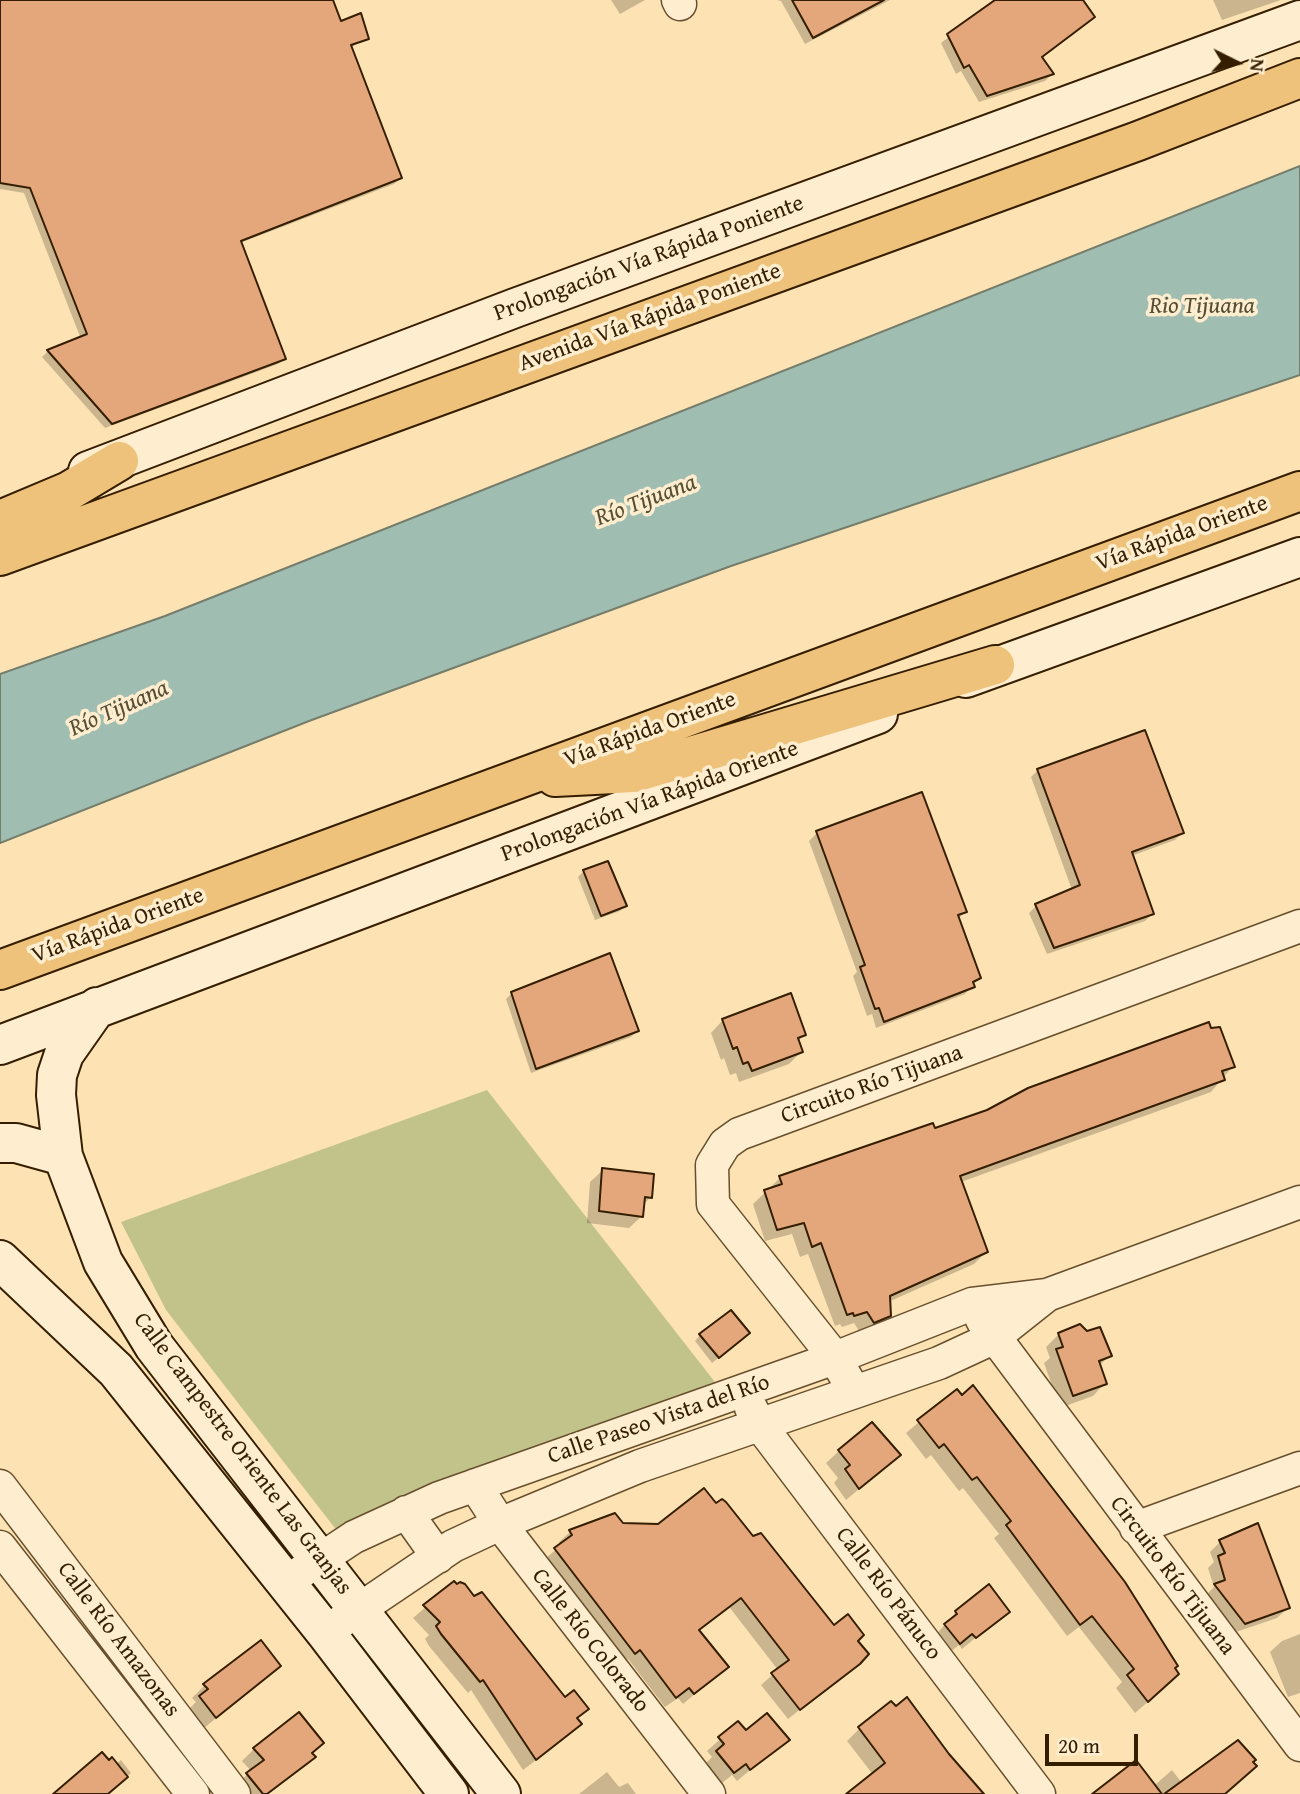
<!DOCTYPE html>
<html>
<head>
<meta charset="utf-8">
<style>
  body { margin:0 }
  #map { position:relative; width:1300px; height:1794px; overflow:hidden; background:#fde3b3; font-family:"Gentium Book Plus",serif }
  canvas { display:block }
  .north { position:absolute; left:1202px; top:28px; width:70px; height:70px; -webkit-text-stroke:5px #feedce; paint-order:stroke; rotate:96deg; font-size:19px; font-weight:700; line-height:28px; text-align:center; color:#351e00 }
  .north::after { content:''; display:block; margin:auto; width:24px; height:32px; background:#351e00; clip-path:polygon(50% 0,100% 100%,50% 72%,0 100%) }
  .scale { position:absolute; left:1045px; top:1734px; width:93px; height:32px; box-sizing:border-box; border:4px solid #351e00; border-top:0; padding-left:9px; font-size:21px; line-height:24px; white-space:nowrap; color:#351e00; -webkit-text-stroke:5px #feedce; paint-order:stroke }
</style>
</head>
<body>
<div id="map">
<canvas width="1300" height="1794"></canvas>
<div class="north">N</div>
<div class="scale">20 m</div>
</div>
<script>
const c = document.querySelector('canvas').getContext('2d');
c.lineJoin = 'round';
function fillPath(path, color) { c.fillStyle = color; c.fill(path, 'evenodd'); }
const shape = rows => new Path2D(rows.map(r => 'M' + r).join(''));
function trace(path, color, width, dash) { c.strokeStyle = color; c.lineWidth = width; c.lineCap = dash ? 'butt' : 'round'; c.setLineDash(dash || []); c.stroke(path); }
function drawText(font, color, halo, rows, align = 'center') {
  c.font = font + ' "Gentium Book Plus",serif'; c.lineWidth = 7; c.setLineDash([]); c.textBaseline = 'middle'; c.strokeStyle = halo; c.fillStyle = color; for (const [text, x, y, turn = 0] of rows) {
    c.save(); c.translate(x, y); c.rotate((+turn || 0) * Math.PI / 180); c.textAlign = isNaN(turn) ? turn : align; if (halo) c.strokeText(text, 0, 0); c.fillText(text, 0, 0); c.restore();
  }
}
const green = shape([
  [487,1090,718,1386,341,1536,166,1310,121,1222]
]);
const water = shape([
  [1300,166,1300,375,731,566,309,721,0,843,0,674,165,616,1300,166]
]);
const shadow = shape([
  [0,0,331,0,340,23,367,38,350,48,400,178,394,184,240,243,284,358,278,364,105,428,42,357,48,351,81,339,24,193,0,189],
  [611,0,645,0,620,14],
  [777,0,890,0,805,44,781,1],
  [998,0,1081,0,1085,24,1041,58,1052,74,1045,81,979,102,961,71,956,74,941,43],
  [1213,0,1281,0,1222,20],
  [1038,770,1182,833,1175,840,1131,856,1152,914,1145,921,1047,954,1029,913,1036,906,1072,890,1031,777],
  [817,833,965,912,958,919,979,978,965,994,876,1028,872,1014,867,1016,853,976,857,972,809,841],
  [584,871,625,905,620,911,595,920,578,877],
  [512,993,637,1031,631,1037,531,1073,506,999],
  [723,1020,804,1035,798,1041,801,1052,789,1064,739,1082,736,1073,730,1075,724,1058,721,1060,711,1033],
  [1233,1066,1211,1092,961,1182,986,1252,974,1264,888,1302,889,1316,877,1328,861,1334,854,1323,842,1327,840,1324,835,1326,808,1254,800,1257,792,1234,765,1241,753,1204,780,1178,934,1131],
  [603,1170,650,1198,643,1205,642,1216,629,1228,587,1223,590,1182],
  [1059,1334,1110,1355,1099,1366,1105,1383,1093,1396,1060,1408,1044,1363,1050,1358,1046,1347],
  [700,1335,742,1339,712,1363,695,1341],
  [956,1391,1165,1687,1135,1713,1116,1688,1122,1682,1079,1627,1067,1636,994,1538,999,1534,963,1488,959,1491,931,1455,926,1459,906,1433],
  [839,1451,899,1455,846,1500,834,1483,838,1478,826,1463],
  [716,1505,752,1538,834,1627,856,1641,859,1663,788,1719,761,1685,778,1670,730,1608,698,1631,727,1667,683,1704,678,1698,665,1707,628,1659,623,1663,544,1560,561,1545,559,1542,570,1532,614,1515,622,1525,659,1526],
  [1220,1542,1288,1608,1277,1618,1233,1633,1205,1596,1214,1587,1208,1568,1214,1562,1210,1552],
  [454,1583,564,1700,587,1709,576,1720,579,1724,568,1736,523,1770,471,1690,468,1693,429,1646,425,1639,429,1635,413,1618],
  [1008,1611,962,1649,959,1645,946,1655,933,1638,956,1612],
  [1300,1634,1300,1693,1288,1697,1270,1652,1282,1641],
  [279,1666,203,1729,188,1710,196,1702,192,1698,205,1685],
  [907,1700,981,1794,888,1794,847,1741,860,1728],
  [738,1723,746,1733,787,1739,737,1781,732,1775,721,1784,704,1765,712,1757,707,1751],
  [254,1749,311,1754,314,1757,268,1794,241,1794,235,1786,251,1771,242,1761],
  [121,1760,131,1773,108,1794,57,1794,109,1763,116,1764],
  [1136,1763,1156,1784,1172,1770,1182,1783,1223,1794,1096,1794],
  [607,1772,619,1787,628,1783,636,1794,579,1794]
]);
const building = shape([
  [0,0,333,0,341,21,361,13,369,39,351,45,402,178,241,241,286,359,112,424,47,350,87,334,30,188,0,183,0,0],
  [792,0,884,0,813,38,792,0],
  [995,0,1083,0,1095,17,1042,57,1054,74,987,96,969,65,964,68,947,34,995,0],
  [1145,730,1184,833,1132,852,1154,914,1054,948,1035,904,1080,885,1037,769,1145,730],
  [922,792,967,912,958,915,981,978,973,982,975,987,884,1022,879,1008,875,1009,860,967,865,965,816,831,922,792],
  [608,861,627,906,601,916,583,870,608,861],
  [610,953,639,1031,536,1069,511,992,610,953],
  [791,993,806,1035,798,1038,803,1052,752,1071,748,1062,743,1064,737,1047,733,1049,722,1019,791,993],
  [1209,1022,1211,1028,1220,1027,1235,1067,1222,1071,1225,1080,960,1176,988,1252,890,1296,891,1316,874,1323,867,1312,854,1316,853,1313,847,1315,821,1243,812,1247,804,1223,777,1230,764,1190,782,1184,779,1176,933,1123,935,1128,987,1110,1028,1088,1209,1022],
  [602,1168,654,1174,652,1198,645,1197,643,1217,599,1211,602,1168],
  [731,1310,750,1333,719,1358,699,1334,731,1310],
  [1080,1324,1087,1331,1100,1327,1112,1356,1099,1361,1107,1384,1073,1396,1056,1349,1063,1347,1058,1333,1080,1324],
  [973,1385,1125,1582,1178,1666,1175,1668,1179,1674,1148,1702,1127,1675,1134,1669,1092,1616,1080,1625,1006,1525,1011,1521,977,1477,972,1480,944,1444,939,1448,917,1420,957,1389,962,1395,973,1385],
  [872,1422,901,1455,859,1489,845,1469,850,1465,838,1450,872,1422],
  [704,1488,716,1503,722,1499,726,1502,753,1536,761,1533,834,1625,848,1614,864,1635,858,1641,869,1654,860,1664,800,1710,771,1673,789,1660,741,1598,699,1630,729,1667,694,1694,689,1688,676,1698,640,1650,635,1654,554,1548,572,1535,569,1530,615,1513,623,1523,658,1524,704,1488],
  [1258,1523,1290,1608,1245,1624,1214,1584,1225,1580,1218,1556,1225,1553,1219,1540,1258,1523],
  [454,1581,457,1584,460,1582,465,1584,474,1596,482,1592,565,1697,574,1690,589,1709,577,1718,582,1724,536,1760,483,1680,480,1682,441,1634,436,1626,440,1622,423,1605,454,1581],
  [989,1584,1010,1612,976,1638,972,1634,960,1644,944,1624,957,1614,955,1611,989,1584],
  [261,1640,281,1666,216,1718,199,1696,208,1689,203,1684,261,1640],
  [907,1697,949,1754,984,1794,846,1794,885,1763,858,1727,891,1701,896,1706,907,1697],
  [299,1712,324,1743,312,1753,316,1757,267,1794,263,1794,246,1773,264,1760,253,1748,299,1712],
  [767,1713,790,1740,750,1770,746,1764,734,1773,716,1751,724,1744,718,1737,738,1721,746,1730,767,1713],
  [1238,1740,1256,1760,1253,1762,1257,1766,1225,1794,1164,1794,1238,1740],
  [102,1752,109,1760,112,1757,128,1777,108,1794,53,1794,102,1752],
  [1136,1760,1162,1794,1092,1794,1136,1760]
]);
const street = shape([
  [678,0,680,4],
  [982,1320,1300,1745],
  [854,1391,835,1358,713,1204,712,1165,725,1144,739,1134,1300,926],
  [751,1408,760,1425,1039,1794],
  [475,1485,500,1524,709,1794],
  [0,1486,234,1794],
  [406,1512,438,1557],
  [1136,1528,1300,1468],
  [0,1547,193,1794],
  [286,1582,354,1537,439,1498,835,1358,972,1304,1047,1295,1300,1202],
  [339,1623,453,1546,500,1524,640,1466,939,1363,993,1338,1046,1296]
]);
const secondary = shape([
  [88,471,515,308,1300,20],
  [966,678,1300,557],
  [97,1007,64,1054,57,1075,56,1095,63,1156,103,1262,154,1346,501,1794],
  [0,1045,878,714],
  [0,1143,16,1143,63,1156],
  [0,1260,116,1370,326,1633,449,1794]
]);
const highway = shape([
  [0,520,69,491,119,461],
  [0,556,1138,141,1300,78],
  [555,777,634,773,995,665],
  [0,970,1300,491]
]);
const streetNames = [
  ["Prolongación Vía Rápida Poniente",649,259,-20],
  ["Avenida Vía Rápida Poniente",650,318,-20],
  ["Vía Rápida Oriente",1182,534,-20],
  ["Vía Rápida Oriente",650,730,-20],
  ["Prolongación Vía Rápida Oriente",650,802,-20],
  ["Vía Rápida Oriente",118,926,-20],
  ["Circuito Río Tijuana",872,1085,-20],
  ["Calle Paseo Vista del Río",659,1420,-19],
  ["Calle Campestre Oriente Las Granjas",242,1454,53],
  ["Circuito Río Tijuana",1172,1576,53],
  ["Calle Río Pánuco",888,1594,53],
  ["Calle Río Amazonas",118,1640,53],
  ["Calle Río Colorado",590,1641,52]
];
const waterNames = [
  ["Rio Tijuana",1202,307],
  ["Río Tijuana",646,501,-21],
  ["Río Tijuana",119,709,-24]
];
fillPath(green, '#c1c38b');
fillPath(water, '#a0bdb2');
trace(water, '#757d6b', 2);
fillPath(shadow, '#0003');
fillPath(building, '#e3a77b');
trace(building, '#351e00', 2);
trace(street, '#674f2d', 35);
trace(secondary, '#351e00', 42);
trace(highway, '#351e00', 42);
trace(street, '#feedce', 32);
trace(secondary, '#feedce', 38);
trace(highway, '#eec27a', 38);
drawText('23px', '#351e00', '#feedce', streetNames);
drawText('italic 24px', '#554e35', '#feedce', waterNames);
</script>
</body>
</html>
